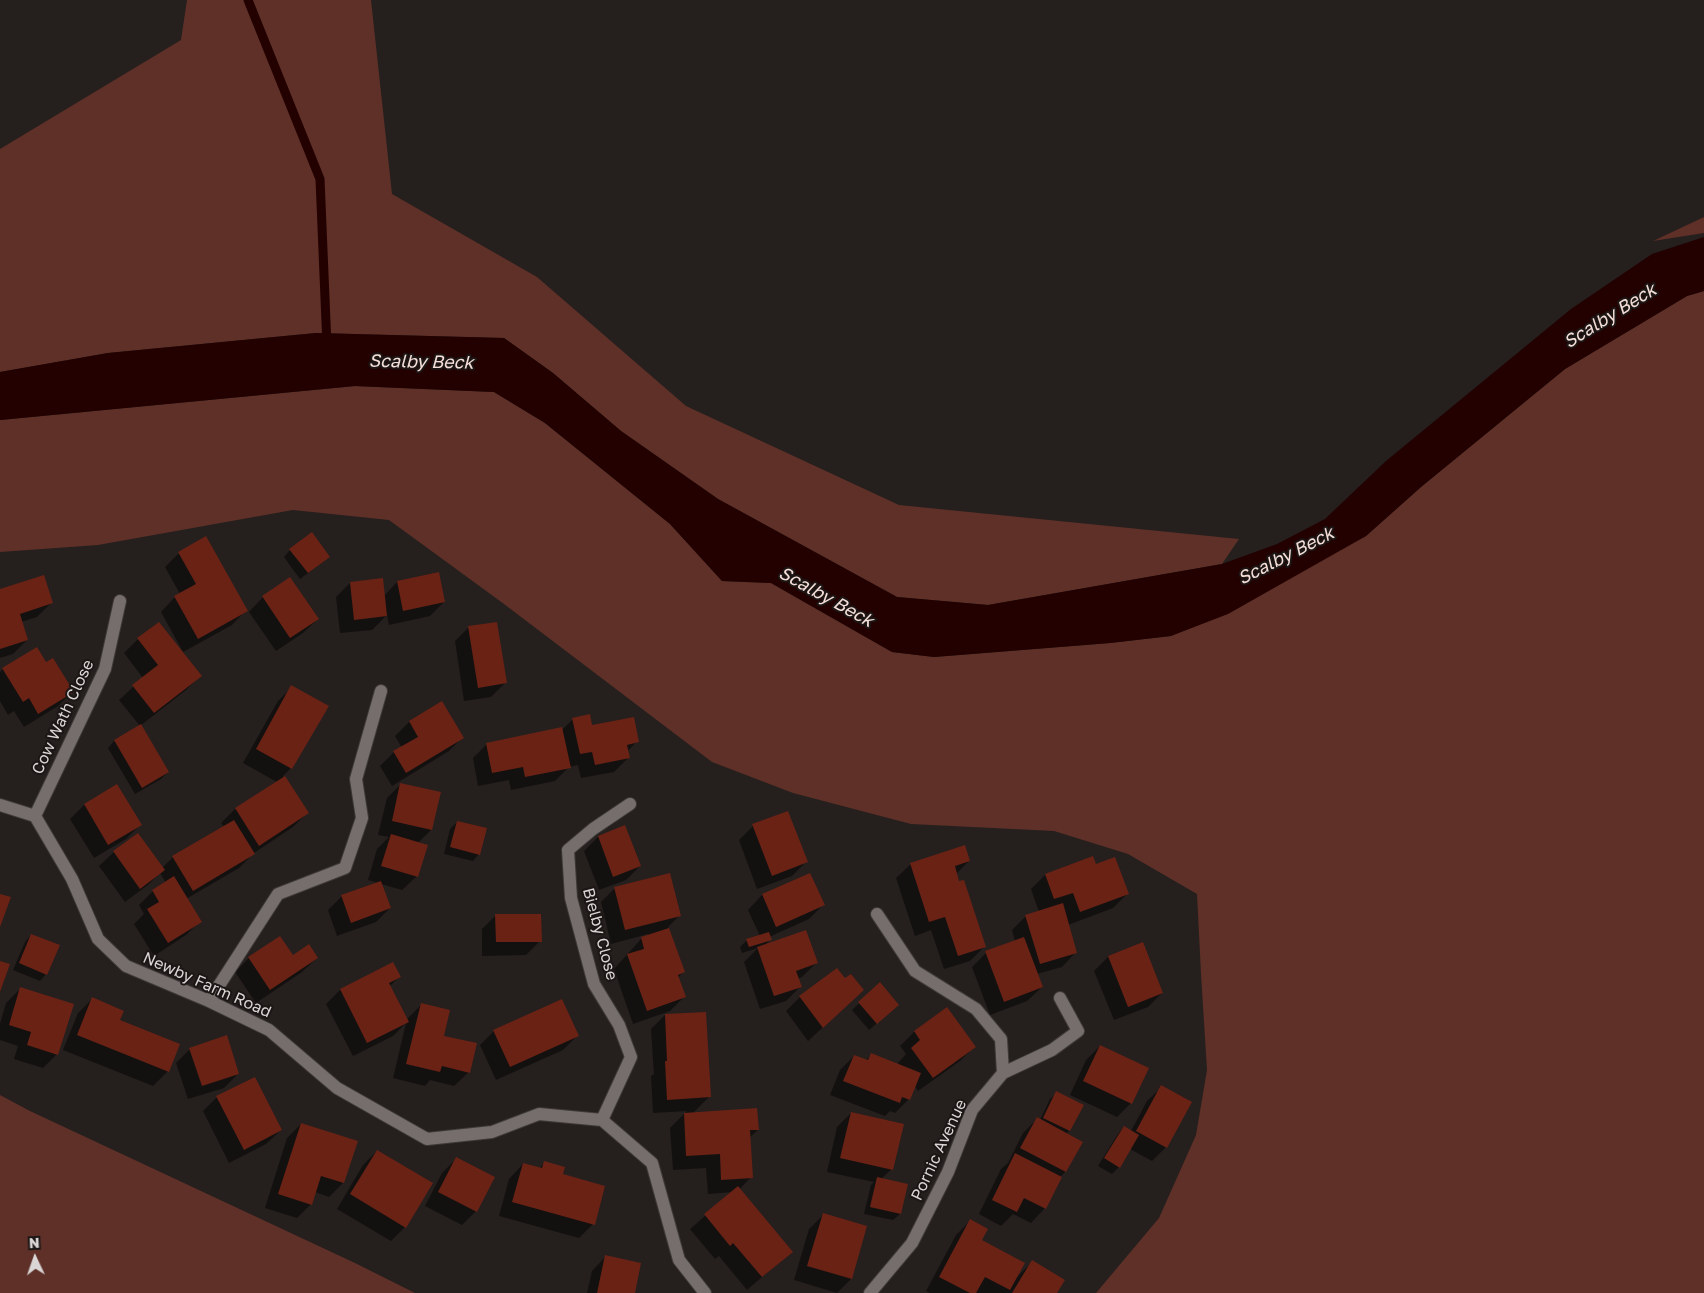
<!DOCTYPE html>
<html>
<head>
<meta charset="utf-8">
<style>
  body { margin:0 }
  #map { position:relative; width:1704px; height:1293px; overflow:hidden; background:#251f1e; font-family:"Golos Text",sans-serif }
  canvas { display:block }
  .north { position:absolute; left:10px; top:1233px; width:50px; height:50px; -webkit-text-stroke:4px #1c1615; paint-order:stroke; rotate:357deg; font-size:14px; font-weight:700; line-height:20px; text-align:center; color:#dad6d6 }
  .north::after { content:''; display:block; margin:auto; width:18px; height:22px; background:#dad6d6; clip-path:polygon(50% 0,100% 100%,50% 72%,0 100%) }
</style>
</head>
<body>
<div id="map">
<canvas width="1704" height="1293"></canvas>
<div class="north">N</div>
</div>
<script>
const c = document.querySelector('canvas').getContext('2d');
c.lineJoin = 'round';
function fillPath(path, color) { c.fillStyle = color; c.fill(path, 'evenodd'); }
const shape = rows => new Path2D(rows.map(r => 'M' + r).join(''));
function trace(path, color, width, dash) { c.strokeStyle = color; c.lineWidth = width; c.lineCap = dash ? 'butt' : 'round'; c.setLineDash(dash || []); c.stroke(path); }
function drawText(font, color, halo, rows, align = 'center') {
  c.font = font + ' "Golos Text",sans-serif'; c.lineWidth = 4; c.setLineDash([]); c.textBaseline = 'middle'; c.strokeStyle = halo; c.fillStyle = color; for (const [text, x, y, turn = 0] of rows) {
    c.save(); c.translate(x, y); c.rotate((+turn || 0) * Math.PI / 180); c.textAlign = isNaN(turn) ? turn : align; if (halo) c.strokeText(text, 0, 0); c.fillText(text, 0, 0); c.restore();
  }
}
const green = shape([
  [187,0,371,0,392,194,537,277,686,406,899,505,1239,539,1222,564,988,605,897,597,718,499,621,431,553,373,504,338,316,333,108,353,0,372,0,149,181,40],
  [1704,217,1704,233,1653,241],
  [1704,291,1704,1293,1096,1293,1159,1218,1196,1135,1207,1070,1201,974,1197,894,1128,854,1054,831,911,824,793,793,712,762,504,604,389,520,293,510,98,545,0,552,0,420,355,386,494,392,545,423,670,524,722,581,771,583,892,652,934,657,1110,643,1171,636,1366,536,1421,487,1565,369,1687,296],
  [0,1095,30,1111,355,1263,415,1293,0,1293]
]);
const water = shape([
  [1704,237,1704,291,1687,296,1565,369,1421,487,1366,536,1228,614,1171,636,1110,643,934,657,892,652,771,583,722,581,670,524,545,423,494,392,355,386,0,420,0,372,108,353,316,333,504,338,553,373,621,431,718,499,897,597,988,605,1222,564,1277,544,1325,519,1386,461,1571,309,1652,254]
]);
const shadow = shape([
  [290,550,329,557,300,579,284,557],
  [179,553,246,610,232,625,183,652,161,612,175,597,180,594,165,567],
  [290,579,318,619,303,633,276,651,249,612,263,597],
  [397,582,444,602,430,616,389,625,387,615,372,630,340,633,336,597,350,583,384,596],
  [0,590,51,603,37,617,21,622,27,640,13,654,0,658],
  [159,623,200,676,186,690,140,726,168,772,161,779,135,794,108,748,114,741,140,726,119,700,143,678,124,653,138,639],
  [469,627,505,683,491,697,464,701,455,641],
  [46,664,72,692,58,706,24,727,14,711,8,715,0,701,0,672,3,669],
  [292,687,291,768,283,776,307,813,293,827,254,853,239,868,186,899,200,921,186,935,154,956,134,924,144,914,139,905,153,891,166,883,160,873,149,884,125,902,99,866,114,852,137,835,162,868,173,857,224,827,221,823,235,809,277,782,243,763,278,701],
  [442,703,463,737,449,751,392,786,380,766,394,752,402,748,395,736,409,722],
  [573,719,591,727,637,741,627,752,628,758,614,772,581,778,578,765,569,767,555,781,511,790,509,780,478,786,473,758,487,744,562,730],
  [401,784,431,830,418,843,417,876,402,890,381,884,390,908,376,922,337,936,328,910,342,896,378,883,368,880,377,849,389,837,378,835,387,798],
  [84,805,140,825,126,839,94,858,70,819],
  [457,822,479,854,473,861,444,854,450,829],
  [625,826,640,866,626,880,599,890,584,851,598,837],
  [753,826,806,862,792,876,757,889,739,840],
  [1092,857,1095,866,1127,894,1113,908,1068,925,1076,952,1062,967,1037,974,1042,987,1027,1001,990,1015,972,967,986,953,1015,941,1012,930,1026,916,1039,912,1031,889,1045,875],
  [969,861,956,874,984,947,970,961,944,969,931,930,915,936,896,878,911,864],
  [809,874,823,905,809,919,769,937,770,940,764,946,816,963,802,977,797,979,800,987,786,1001,760,1009,744,962,758,948,742,953,740,947,747,940,760,936,748,910,762,895],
  [615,888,680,915,668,927,683,972,678,978,684,997,670,1011,633,1024,614,969,641,939,648,936,648,934,611,944,601,902],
  [496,915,540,941,526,955,482,956,482,929],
  [31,935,46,974,40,981,13,970,25,942],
  [1142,943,1162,993,1148,1007,1114,1020,1094,971,1108,957],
  [292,956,317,958,302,972,256,1003,235,972,249,958],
  [392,964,399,977,389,987,406,1020,421,1005,469,1072,454,1086,430,1080,425,1086,393,1078,406,1023,393,1036,353,1056,326,1004,340,990],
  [880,984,891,1011,869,1030,852,1010],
  [21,988,57,1054,43,1068,14,1059,18,1046,0,1040,0,1024,6,1003],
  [800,997,848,1004,808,1041,786,1011],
  [92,999,118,1021,178,1045,167,1072,153,1086,63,1050,78,1013],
  [946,1009,974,1047,960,1061,918,1091,915,1086,909,1099,895,1113,890,1111,885,1116,830,1095,840,1070,854,1056,866,1060,871,1055,900,1066,898,1063,906,1054,900,1046,914,1032],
  [665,1015,709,1097,693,1113,758,1130,749,1138,751,1177,739,1190,791,1252,747,1290,719,1256,715,1259,690,1229,733,1192,708,1194,706,1168,673,1170,670,1128,687,1111,653,1113,651,1076,654,1074,651,1029],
  [494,1031,577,1036,563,1050,496,1080,480,1045],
  [1100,1046,1131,1103,1117,1117,1070,1095,1086,1060],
  [190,1049,238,1074,224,1088,188,1099,176,1063],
  [1162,1087,1166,1147,1152,1161,1130,1149,1119,1167,1112,1174,1098,1166,1118,1134,1124,1127,1131,1131,1147,1101],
  [1057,1093,1069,1131,1066,1134,1081,1142,1065,1172,1060,1177,1045,1208,1031,1223,1013,1214,1001,1226,979,1214,1001,1169,1008,1163,1023,1133,1037,1119,1040,1120,1050,1099],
  [217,1097,281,1130,266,1144,229,1163,203,1111],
  [851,1113,892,1169,881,1179,900,1214,893,1220,864,1214,871,1185,874,1182,827,1172,837,1127],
  [301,1124,343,1183,329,1197,315,1192,311,1204,297,1218,265,1208,287,1138],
  [377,1151,405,1227,391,1241,337,1209,363,1165],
  [456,1159,476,1211,462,1225,425,1206,442,1173],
  [544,1163,561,1175,593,1224,579,1238,499,1216,509,1179,523,1164,539,1169],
  [824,1214,866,1227,851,1279,837,1293,794,1280,809,1229],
  [970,1221,981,1241,1017,1277,1032,1262,1056,1293,930,1293,926,1291,956,1235],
  [606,1256,634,1293,587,1293,592,1271]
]);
const stream = shape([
  [248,0,320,179,327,346]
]);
const building = shape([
  [312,532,330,557,308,573,289,549],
  [206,536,248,611,198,639,174,596,196,584,178,552],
  [439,572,445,602,403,611,397,581],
  [44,575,53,603,20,614,28,640,0,649,0,589],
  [290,577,319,619,290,638,262,596],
  [383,578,387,616,354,620,350,582],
  [159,622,202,676,154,713,132,685,158,665,137,638],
  [497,622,507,683,478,688,468,626],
  [37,647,46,662,53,658,74,692,38,714,29,698,23,702,2,668],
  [291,685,329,706,292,769,256,749],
  [442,701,464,738,406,773,393,751,418,737,409,721],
  [590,714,592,725,634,717,639,742,627,745,630,758,595,765,592,752,580,754,572,718],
  [141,724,169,772,142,788,114,740],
  [562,727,571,768,525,777,523,767,492,773,486,743],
  [285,776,309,813,259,846,235,808],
  [400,783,441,792,432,830,392,821],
  [117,784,142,825,108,845,84,804],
  [788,811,808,862,772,876,752,824],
  [234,820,255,854,193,891,172,856],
  [457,821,487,828,480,855,450,847],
  [625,825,641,866,613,877,598,836],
  [138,833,165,870,140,889,113,851],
  [391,834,428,845,418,877,381,866],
  [965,845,970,861,955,866,959,881,964,880,986,947,958,956,945,917,929,922,910,863],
  [1093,856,1096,864,1115,857,1129,894,1080,912,1073,893,1054,899,1045,874],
  [670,873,681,916,625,930,614,887],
  [810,873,825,905,776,927,762,894],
  [174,876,202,922,168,943,147,909,159,902,152,890],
  [381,881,391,908,351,923,341,895],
  [0,894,11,897,0,927],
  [1063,903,1077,953,1040,964,1025,915],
  [495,914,541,914,542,942,496,942],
  [669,928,685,972,678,975,686,997,647,1011,627,954,644,949,641,937],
  [806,930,818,963,796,971,802,987,774,996,757,947],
  [769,932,772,940,749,947,746,939],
  [31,934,60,945,47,975,19,963],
  [280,936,293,955,309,944,318,958,270,990,248,957],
  [1024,937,1043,987,1004,1002,985,951],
  [1143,942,1163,993,1128,1007,1108,956],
  [0,961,10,964,0,992],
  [393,962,401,977,389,983,409,1022,367,1043,340,989],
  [837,968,845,978,851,974,864,990,823,1028,799,996],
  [880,982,899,1005,877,1024,858,1002],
  [20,987,74,1004,58,1055,27,1045,31,1032,9,1025],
  [92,997,124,1011,120,1020,180,1044,169,1072,77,1035],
  [562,999,579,1036,510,1067,493,1030],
  [421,1003,450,1010,444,1036,477,1043,470,1073,442,1066,440,1072,406,1064],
  [947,1007,976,1047,933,1078,911,1048,920,1040,914,1031],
  [706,1012,711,1097,667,1100,665,1061,667,1061,665,1014],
  [227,1035,239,1074,202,1086,189,1048],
  [1100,1045,1149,1068,1132,1104,1083,1081],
  [871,1053,921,1073,910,1100,902,1097,900,1103,843,1081,854,1055,868,1060],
  [255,1077,282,1130,244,1150,216,1096],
  [1161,1085,1192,1102,1167,1148,1136,1131],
  [1056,1091,1084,1105,1070,1131,1043,1118],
  [757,1108,759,1130,750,1130,753,1178,721,1180,720,1154,686,1156,684,1113],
  [851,1112,904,1124,893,1170,840,1158],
  [1037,1117,1083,1142,1066,1172,1020,1148],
  [301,1123,358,1141,344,1183,321,1176,312,1205,278,1194],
  [1124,1126,1139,1135,1120,1168,1104,1158],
  [377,1150,433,1183,406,1228,350,1194],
  [1015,1153,1062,1177,1046,1209,1024,1198,1017,1212,992,1200],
  [456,1157,495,1177,477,1212,438,1192],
  [544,1161,565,1167,563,1174,605,1186,595,1225,512,1202,523,1163,542,1168],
  [877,1177,908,1184,901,1214,870,1207],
  [738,1186,793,1252,762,1277,733,1243,730,1246,704,1214],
  [823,1213,867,1226,852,1279,807,1266],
  [970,1219,988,1229,982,1240,1025,1263,1010,1290,985,1277,976,1293,970,1293,939,1277],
  [605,1255,641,1263,635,1293,597,1293],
  [1032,1260,1065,1280,1057,1293,1012,1293]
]);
const minor = shape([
  [0,805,35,816,72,879,98,939,126,966,209,1001,269,1030,337,1088,427,1139,492,1132,539,1114,602,1120,652,1163,679,1260,705,1293],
  [35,816,105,669,120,601],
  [209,1001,278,894,345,868,362,818,356,779,381,691],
  [1003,1073,1052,1050,1078,1031,1060,998],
  [602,1120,631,1057,619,1025,594,984,571,898,568,850,593,829,630,804],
  [870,1293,912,1243,948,1172,972,1110,1003,1073,1001,1039,976,1009,915,971,877,914]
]);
const streetNames = [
  ["Cow Wath Close",63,717,-65],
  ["Bielby Close",600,934,75],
  ["Newby Farm Road",207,985,24],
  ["Pornic Avenue",939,1150,-65]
];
const waterNames = [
  ["Scalby Beck",1610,316,-32],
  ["Scalby Beck",421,362,1],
  ["Scalby Beck",1286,556,-27],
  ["Scalby Beck",826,597,29]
];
fillPath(green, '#5e3027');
fillPath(water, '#230100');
fillPath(shadow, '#0007');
trace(stream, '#230100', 9);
fillPath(building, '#6a2215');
trace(minor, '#3f3a39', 14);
trace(minor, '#756e6c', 12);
drawText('16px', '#dad6d6', '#1c1615', streetNames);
drawText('italic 18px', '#f5ded8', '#1c1615', waterNames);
</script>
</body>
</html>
